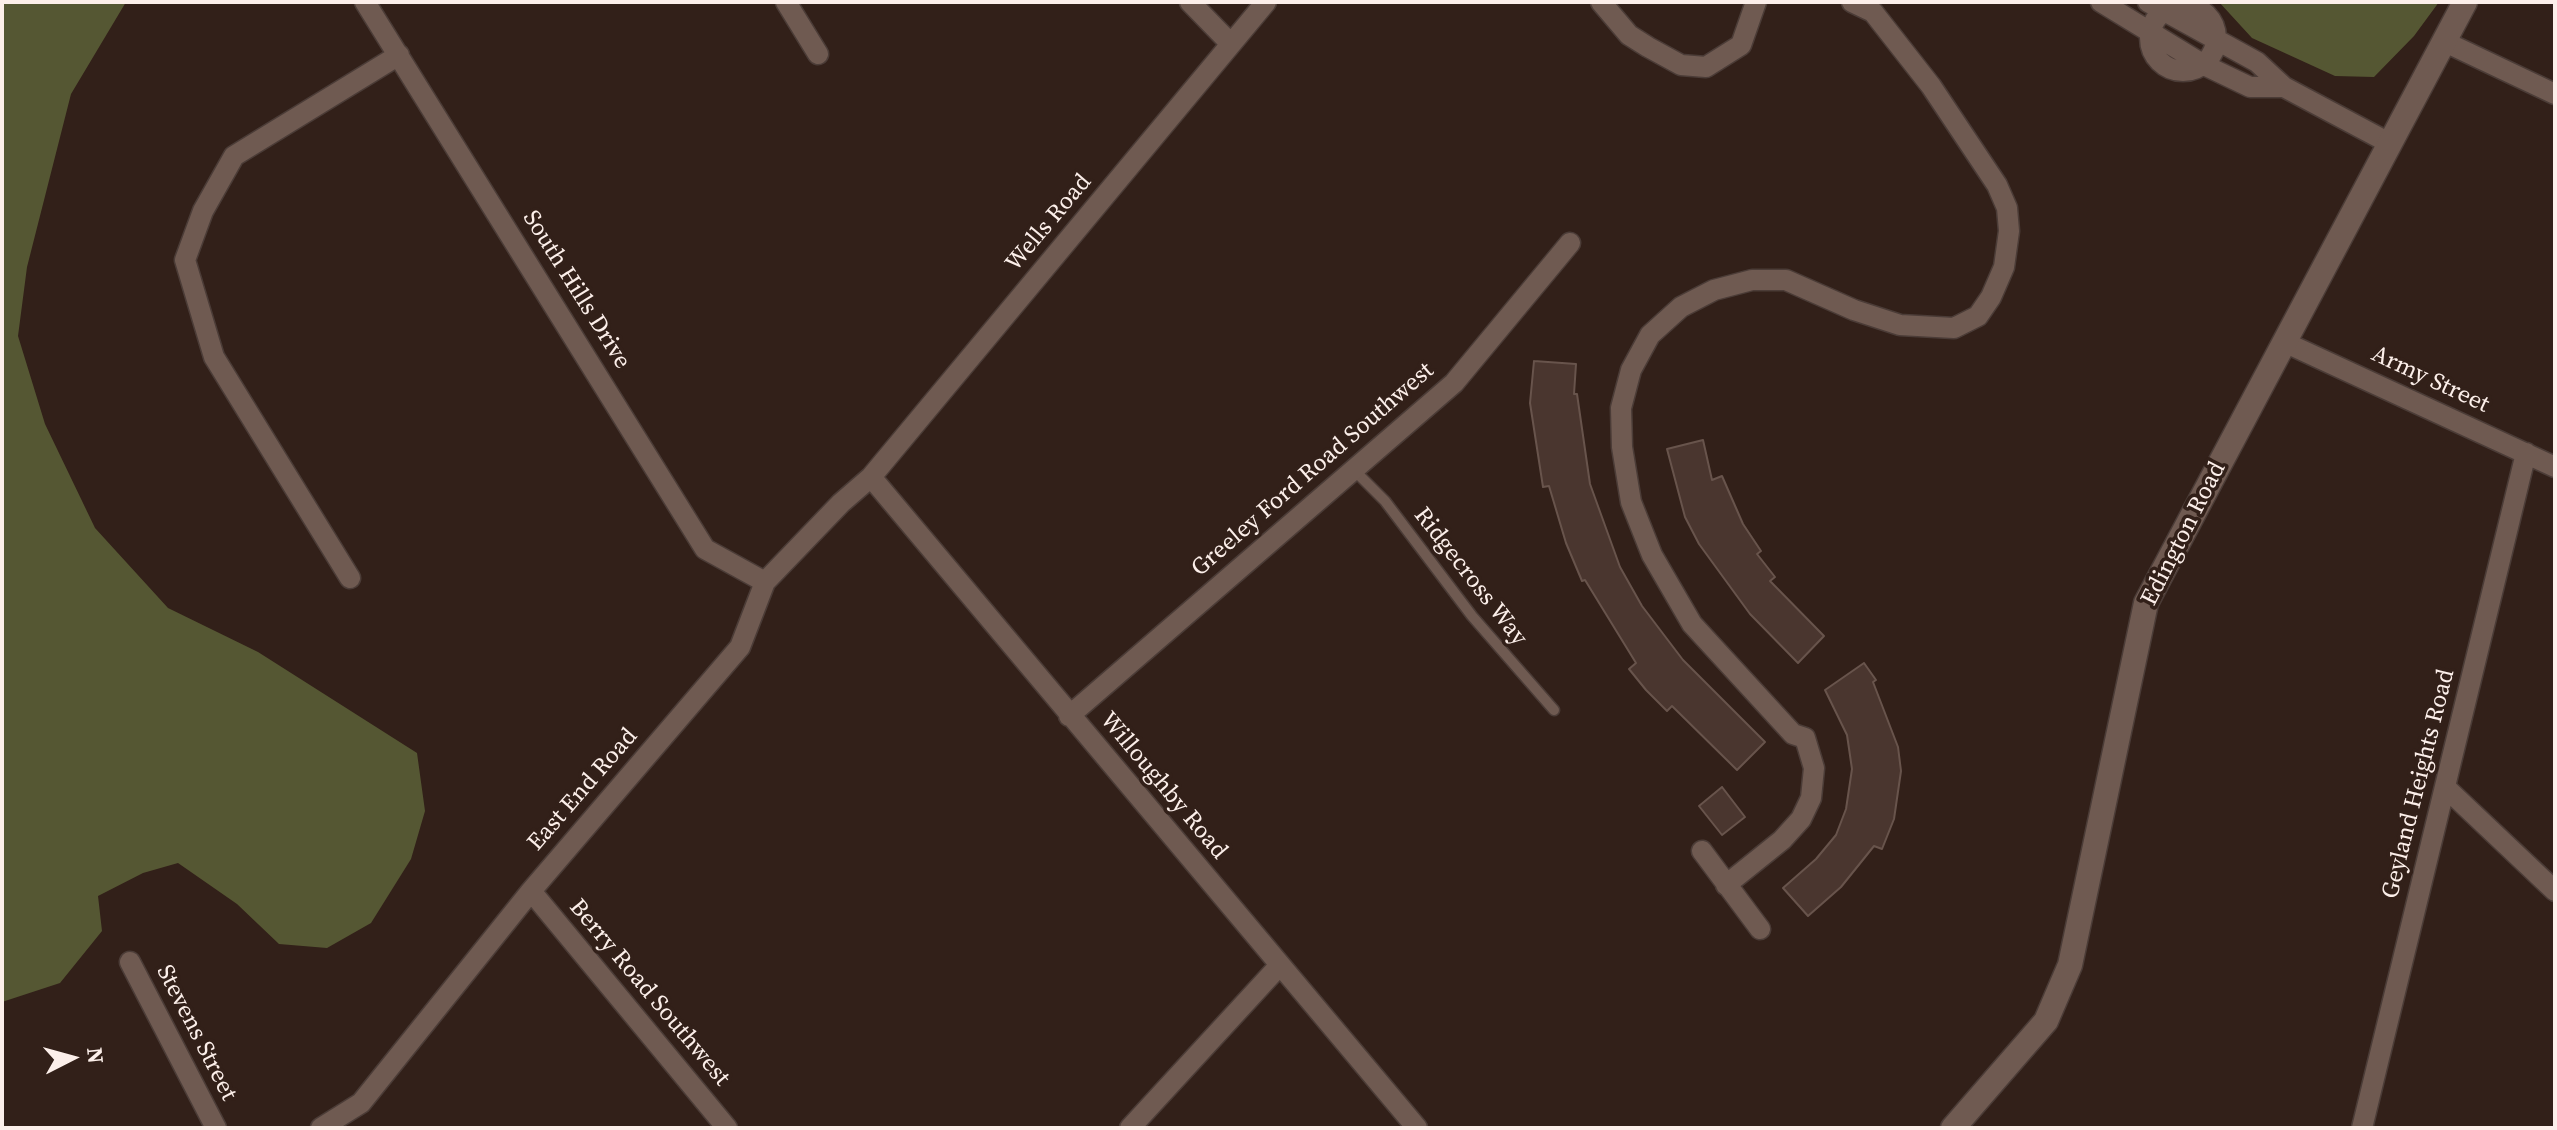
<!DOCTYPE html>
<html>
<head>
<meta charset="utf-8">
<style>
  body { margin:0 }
  #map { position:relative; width:2557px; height:1130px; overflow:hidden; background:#322019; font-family:"Source Serif 4",serif }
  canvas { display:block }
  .frame { position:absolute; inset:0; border:4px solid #fcefea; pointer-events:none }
  .north { position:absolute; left:32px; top:1018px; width:80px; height:80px; -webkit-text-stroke:6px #322019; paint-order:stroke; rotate:84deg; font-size:22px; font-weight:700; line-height:32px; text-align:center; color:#fcefea }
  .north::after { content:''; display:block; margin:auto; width:28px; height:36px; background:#fcefea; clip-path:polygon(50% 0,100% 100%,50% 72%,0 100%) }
</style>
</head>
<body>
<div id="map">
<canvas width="2557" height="1130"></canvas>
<div class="frame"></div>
<div class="north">N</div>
</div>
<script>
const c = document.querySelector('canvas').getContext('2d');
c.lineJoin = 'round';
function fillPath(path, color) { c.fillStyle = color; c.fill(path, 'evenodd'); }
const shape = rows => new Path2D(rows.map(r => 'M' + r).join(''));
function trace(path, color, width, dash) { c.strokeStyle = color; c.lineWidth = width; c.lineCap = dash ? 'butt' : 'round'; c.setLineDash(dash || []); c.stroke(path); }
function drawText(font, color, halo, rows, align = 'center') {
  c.font = font + ' "Source Serif 4",serif'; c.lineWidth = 7; c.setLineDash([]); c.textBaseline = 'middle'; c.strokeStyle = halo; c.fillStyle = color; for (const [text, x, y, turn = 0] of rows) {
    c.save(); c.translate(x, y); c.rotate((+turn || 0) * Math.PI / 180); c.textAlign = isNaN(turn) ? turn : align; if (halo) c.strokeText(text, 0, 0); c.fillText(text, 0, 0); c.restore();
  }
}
const forest = shape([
  [2,2,126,2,71,94,27,267,18,336,45,424,95,528,168,608,258,652,417,753,425,811,411,859,371,923,327,948,279,944,237,904,178,863,143,873,98,896,102,931,60,983,2,1002],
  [2219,2,2439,2,2414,36,2374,77,2335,76,2252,38]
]);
const building = shape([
  [1534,361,1576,364,1574,394,1577,394,1590,484,1620,567,1642,606,1683,660,1765,742,1737,770,1672,706,1667,711,1646,690,1629,669,1636,663,1585,580,1582,581,1566,543,1549,486,1543,487,1530,403,1534,361],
  [1703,440,1712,480,1722,476,1743,524,1761,551,1757,554,1775,577,1770,581,1824,636,1798,663,1750,614,1699,544,1685,517,1667,449,1703,440],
  [1864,663,1876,680,1873,682,1898,747,1901,771,1894,819,1882,849,1874,846,1841,887,1808,916,1783,888,1816,859,1836,835,1846,809,1852,769,1847,735,1825,690,1864,663],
  [1722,787,1745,817,1722,835,1699,806,1722,787]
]);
const lane = shape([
  [1354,470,1385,501,1472,616,1554,710]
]);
const street = shape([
  [365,2,705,549,765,582],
  [786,2,818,54],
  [1190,2,1231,44],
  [1601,2,1629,35,1648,47,1681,65,1706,67,1741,45,1756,2],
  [2101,2,2204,65,2250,87,2284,87],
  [2148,2,2257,62,2284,87,2391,144],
  '2150 38a33 33 0 1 1 66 0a33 33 0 1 1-66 0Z',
  [2443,41,2555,94],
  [2284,342,2555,467],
  [871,477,1417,1128],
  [350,578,214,357,185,260,203,211,234,156,399,55],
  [1069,716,1454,383,1570,243],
  [2445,787,2555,891],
  [1702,851,1760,929],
  [1726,885,1782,840,1801,819,1811,798,1814,768,1805,738,1793,734,1692,624,1652,555,1631,502,1622,447,1621,408,1631,370,1650,335,1681,307,1714,290,1752,280,1786,280,1854,310,1900,325,1954,328,1978,316,1991,297,2004,267,2009,231,2007,208,1997,185,1931,86,1873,12,1852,2],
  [531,891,727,1128],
  [130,962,216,1128],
  [321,1128,361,1103,531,891,740,647,765,582,841,503,871,477,1266,2],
  [1130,1128,1280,965],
  [2362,1128,2526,453]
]);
const secondary = shape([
  [1953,1128,2046,1021,2070,965,2146,603,2465,2]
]);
const streetNames = [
  ["Wells Road",1049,223,-50],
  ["South Hills Drive",576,290,58],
  ["Army Street",2430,380,25],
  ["Greeley Ford Road Southwest",1313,470,-41],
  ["Edington Road",2184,534,-63],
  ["Ridgecross Way",1470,577,52],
  ["Geyland Heights Road",2419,784,-76],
  ["Willoughby Road",1163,786,50],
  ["East End Road",583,790,-49],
  ["Berry Road Southwest",649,993,50],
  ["Stevens Street",196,1033,63]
];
fillPath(forest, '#555733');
fillPath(building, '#4a362f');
trace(building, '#68544c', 2);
trace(lane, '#4b3c37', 13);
trace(street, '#4b3c37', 23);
trace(secondary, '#4b3c37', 27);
trace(lane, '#6f5a51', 10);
trace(street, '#6f5a51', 20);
trace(secondary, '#6f5a51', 24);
drawText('24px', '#fcefea', '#322019', streetNames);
</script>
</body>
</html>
